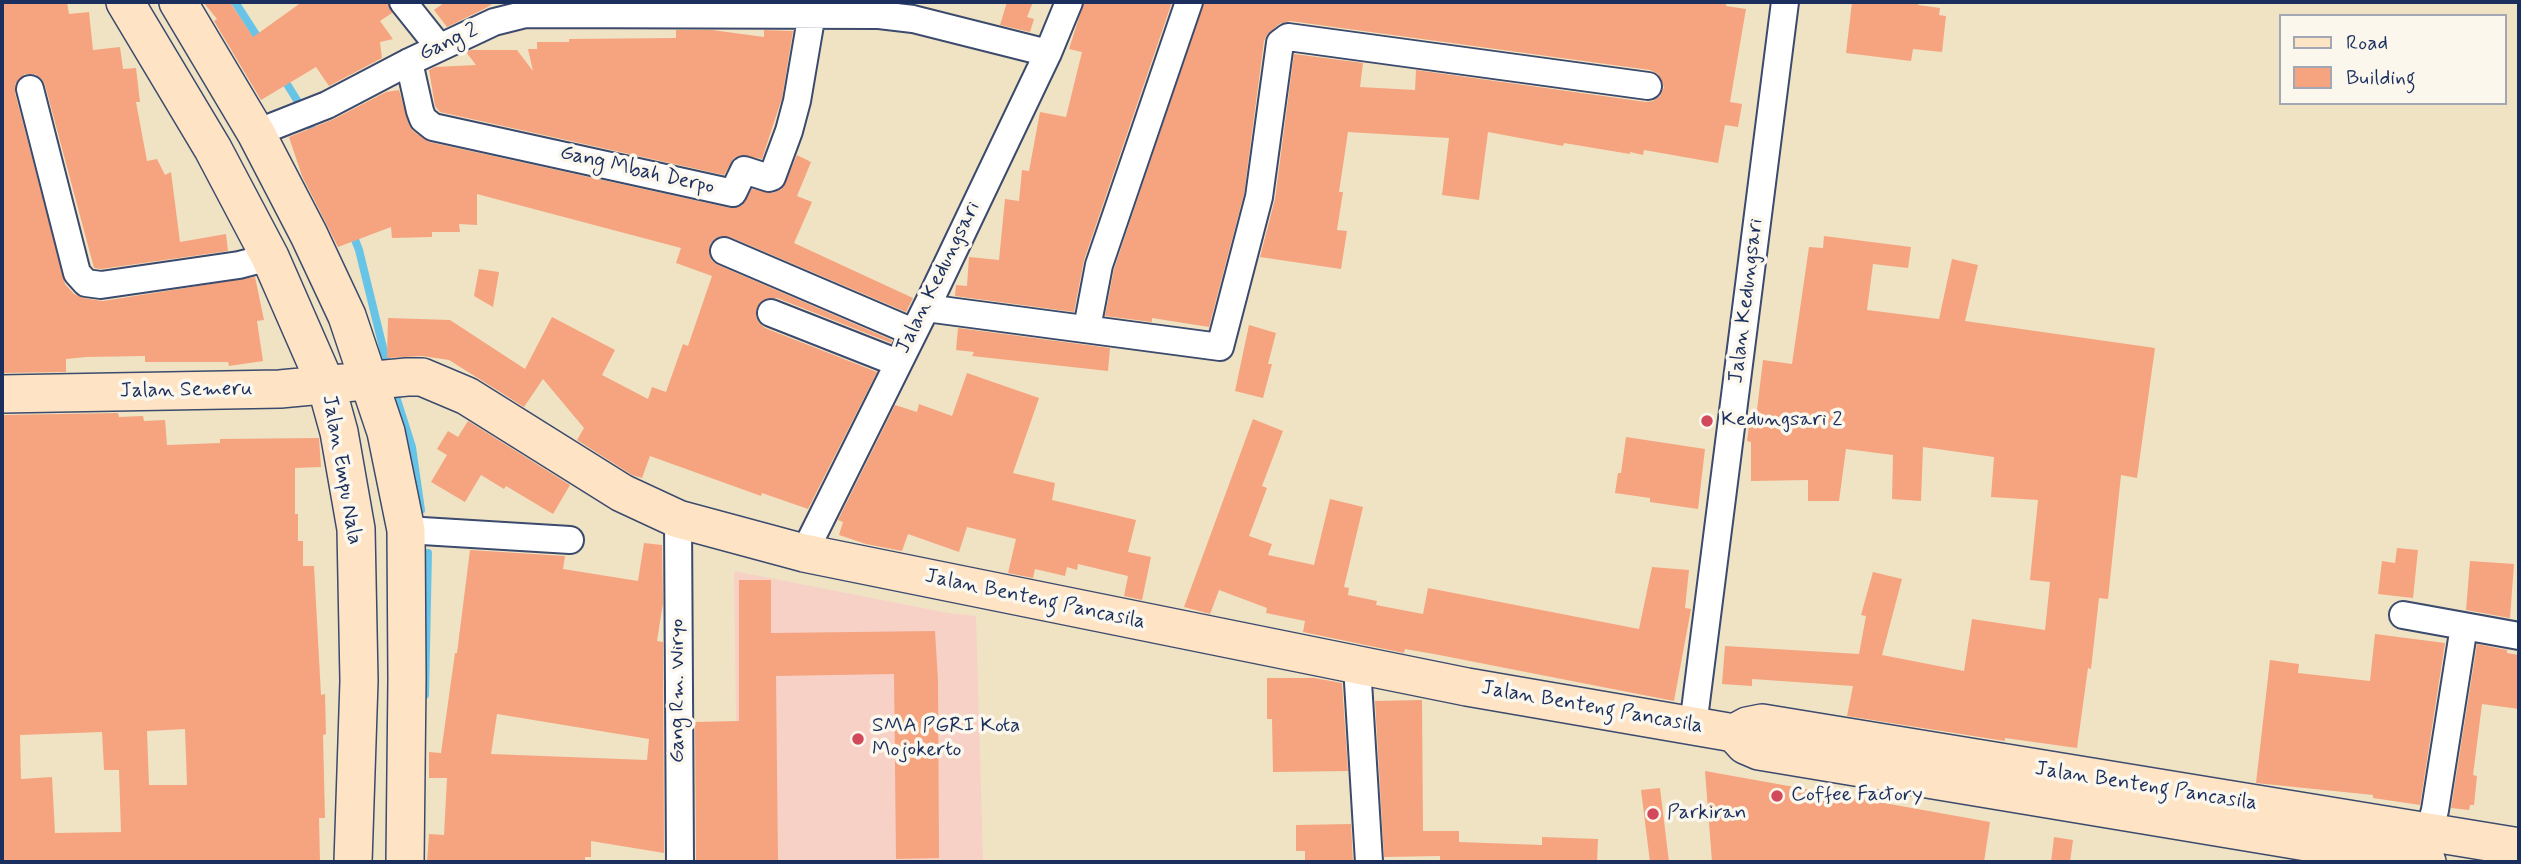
<!DOCTYPE html>
<html>
<head>
<meta charset="utf-8">
<style>
  body { margin:0 }
  #map { position:relative; width:2521px; height:864px; overflow:hidden; background:#efe3c4; font-family:Mynerve,sans-serif }
  canvas { display:block }
  .frame { position:absolute; inset:0; border:4px solid #1b2f5e; pointer-events:none }
  .legend { position:absolute; left:2279px; top:14px; width:228px; height:91px; box-sizing:border-box; background:#fbf7ec; border:2px solid #a1a7b3; margin:0; padding:9px 12px; list-style:none; font-size:21px; color:#1b2f5e }
  .legend li { display:flex; align-items:center; gap:14px; height:35px }
  .legend b { width:35px; border:2px solid #a1a7b3 }
</style>
</head>
<body>
<div id="map">
<canvas width="2521" height="864"></canvas>
<div class="frame"></div>
<ul class="legend">
<li><b style="height:9px;background:#fee4c5"></b>Road</li>
<li><b style="height:19px;background:#f5a47f"></b>Building</li>
</ul>
</div>
<script>
const c = document.querySelector('canvas').getContext('2d');
c.lineJoin = 'round';
function fillPath(path, color) { c.fillStyle = color; c.fill(path, 'evenodd'); }
const shape = rows => new Path2D(rows.map(r => 'M' + r).join(''));
function trace(path, color, width, dash) { c.strokeStyle = color; c.lineWidth = width; c.lineCap = dash ? 'butt' : 'round'; c.setLineDash(dash || []); c.stroke(path); }
function drawText(font, color, halo, rows, align = 'center') {
  c.font = font + ' Mynerve,sans-serif'; c.lineWidth = 7; c.setLineDash([]); c.textBaseline = 'middle'; c.strokeStyle = halo; c.fillStyle = color; for (const [text, x, y, turn = 0] of rows) {
    c.save(); c.translate(x, y); c.rotate((+turn || 0) * Math.PI / 180); c.textAlign = isNaN(turn) ? turn : align; if (halo) c.strokeText(text, 0, 0); c.fillText(text, 0, 0); c.restore();
  }
}
const built = shape([
  [734,571,948,613,976,616,983,862,738,862]
]);
const stream = shape([
  [235,2,262,44],
  [282,76,308,118,315,138],
  [352,232,359,250,388,368],
  [393,387,412,447,421,510],
  [425,695,428,553]
]);
const building = shape([
  [2,2,67,2,69,14,89,12,93,50,120,47,123,69,136,68,140,102,136,102,147,161,157,159,165,175,171,172,180,242,226,234,228,251,101,269,94,268,45,85,42,79,35,74,25,74,15,84,15,93,65,284,74,294,83,298,103,301,255,277,264,320,257,321,263,361,229,366,228,362,145,362,145,356,86,357,66,359,66,372,2,373],
  [203,2,230,2,253,37,302,2,388,2,392,13,380,21,393,39,380,42,382,58,329,86,316,67,261,100,214,21,217,19],
  [445,2,495,2,486,8,447,27,434,10],
  [1007,2,1033,2,1027,17,1034,19,1030,32,1000,25],
  [1084,2,1172,2,1084,260,1074,312,955,296,956,285,967,286,969,257,999,260,1005,199,1019,201,1022,170,1029,171,1040,112,1066,117,1082,52,1069,49],
  [1204,2,1726,2,1726,6,1746,9,1730,102,1742,104,1738,127,1725,125,1718,163,1644,150,1643,155,1630,152,1630,154,1564,143,1563,146,1488,132,1479,200,1442,195,1449,138,1348,132,1339,192,1343,192,1337,230,1347,231,1341,269,1260,257,1275,199,1294,54,1363,63,1360,87,1415,90,1416,70,1646,102,1653,101,1660,96,1664,87,1658,74,1650,70,1290,21,1279,24,1267,35,1264,41,1244,194,1209,327,1152,318,1152,322,1105,316,1114,269],
  [1852,2,1918,2,1918,5,1940,8,1939,15,1946,16,1942,52,1913,49,1911,61,1846,53],
  [676,30,712,30,764,37,764,30,793,31,782,98,762,159,741,155,734,158,724,175,440,112,435,106,429,70,435,67,476,65,466,52,471,50,517,50,533,71,528,49,537,49,537,42,569,42,569,39,676,38],
  [399,90,409,125,413,131,429,142,730,208,743,205,752,189,773,193,782,189,797,155,811,162,797,196,812,202,794,243,913,298,906,312,730,237,721,236,715,238,710,244,709,254,712,261,718,265,892,340,891,343,777,298,768,298,757,307,756,316,759,323,765,328,877,372,808,509,762,493,761,496,650,456,642,478,632,475,577,440,584,428,543,379,524,407,449,360,422,356,387,358,388,318,450,320,525,369,552,317,615,350,602,375,648,399,652,387,666,392,683,344,688,346,712,276,676,263,681,248,477,194,477,225,459,224,460,232,432,232,432,237,392,238,391,227,338,247,302,176,289,137,334,119,386,92],
  [1824,236,1911,247,1908,268,1873,264,1867,310,1939,319,1952,259,1978,265,1965,321,2155,348,2137,478,2121,475,2108,599,2099,598,2091,669,2088,668,2077,748,2005,738,2005,741,1847,716,1853,686,1752,679,1752,686,1722,684,1725,646,1859,654,1866,616,1861,615,1873,572,1902,579,1882,655,1964,671,1972,619,2045,630,2050,582,2030,580,2038,500,1991,497,1994,457,1923,447,1921,501,1892,499,1893,455,1846,449,1839,501,1808,501,1808,480,1751,481,1751,442,1747,441,1750,417,1756,418,1763,360,1792,364,1809,247,1823,248],
  [479,269,499,272,493,307,474,296],
  [1249,325,1276,333,1268,364,1272,364,1263,398,1235,391],
  [958,328,1110,348,1108,371,972,356,974,352,956,350],
  [967,373,1039,398,1013,473,1055,483,1052,500,1136,520,1128,552,1151,557,1142,600,1124,596,1128,576,1078,564,1077,570,1067,567,1065,576,1035,569,1033,578,1008,573,1016,539,967,527,959,552,908,534,902,551,866,544,839,535,843,522,838,520,895,405,917,412,919,404,952,416],
  [118,413,119,417,143,416,144,421,165,420,167,445,220,443,220,439,319,438,321,467,295,468,295,514,298,514,298,541,303,541,303,566,314,566,321,695,325,694,326,734,323,735,325,818,319,818,320,862,2,862,2,546,4,546,2,415],
  [185,729,187,785,149,785,147,731],
  [102,732,104,770,119,770,121,832,55,833,52,777,21,779,20,735],
  [1253,419,1283,431,1262,486,1267,488,1249,536,1272,544,1268,555,1314,565,1330,499,1363,507,1344,587,1349,588,1348,595,1377,601,1376,605,1423,614,1428,588,1639,629,1652,567,1689,570,1685,608,1691,609,1674,701,1434,654,1405,649,1404,653,1303,632,1305,621,1266,613,1267,608,1219,590,1210,614,1184,607],
  [468,421,570,485,553,514,506,486,504,489,481,475,465,502,431,482,447,455,437,449,448,431,458,437],
  [1626,437,1705,449,1698,509,1650,502,1650,498,1615,493,1618,473,1621,473],
  [644,543,662,545,663,603,657,641,663,642,664,853,591,841,591,857,585,857,585,862,427,862,429,834,444,835,447,778,429,778,429,752,441,753,455,653,457,653,470,550,565,556,563,569,638,581],
  [497,714,649,739,647,760,491,754],
  [2397,548,2418,550,2413,598,2378,594,2382,561,2395,563],
  [2470,561,2514,564,2510,618,2466,610],
  [739,580,771,580,771,633,935,631,938,681,939,858,896,859,894,674,776,676,778,862,696,862,695,722,739,721],
  [2375,634,2445,643,2420,805,2373,798,2373,795,2256,783,2270,660,2299,664,2298,673,2370,681],
  [2477,644,2507,650,2507,653,2519,655,2519,709,2482,704,2473,775,2477,776,2474,805,2470,805,2469,810,2451,808],
  [1267,678,1314,678,1342,683,1348,771,1273,772,1272,719,1267,719],
  [1422,700,1423,831,1459,831,1459,842,1542,845,1542,837,1598,839,1597,862,1440,862,1440,856,1384,857,1375,701],
  [1705,771,1990,822,1984,862,1712,862],
  [1660,788,1669,862,1650,862,1641,790],
  [1351,824,1353,862,1305,862,1305,851,1296,851,1296,825],
  [2054,837,2073,840,2070,862,2051,862]
]);
const street = shape([
  [403,2,439,47],
  [409,62,420,111,423,119,433,127,733,193,744,170,769,178,772,177,789,131,797,101,812,13],
  [30,89,77,273,86,283,101,285,239,265,270,257],
  [256,133,327,105,409,62,494,22,526,14,879,15,913,19,1048,53],
  [724,251,913,332],
  [926,308,1220,347,1259,197,1280,43,1288,37,1648,86],
  [771,313,898,363],
  [1087,328,1099,265,1189,2],
  [678,519,680,862],
  [406,530,570,540],
  [804,553,932,296,1048,53,1069,2],
  [2403,615,2519,636],
  [1360,665,1358,682,1369,862],
  [1693,726,1785,2],
  [2425,832,2432,821,2435,810,2464,626]
]);
const secondary = shape([
  [125,2,213,149,270,257,326,385,339,432,356,529,359,681,353,862],
  [178,2,256,133,309,235,347,316,386,432,406,530,407,679,405,862],
  [2,394,280,389,407,377,422,377,467,396,622,493,678,519,804,553,1467,687,1734,733,1745,745,1759,751,2427,862],
  [1734,733,1747,726,1762,723,2519,847]
]);
const markers = [
  [1707,421,7,"#d1495b"],
  [858,739,7,"#d1495b"],
  [1777,796,7,"#d1495b"],
  [1653,814,7,"#d1495b"]
];
const streetNames = [
  ["Gang 2",449,43,-25],
  ["Gang Mbah Derpo",637,171,13],
  ["Jalan Kedungsari",939,278,-64],
  ["Jalan Kedungsari",1747,301,-83],
  ["Jalan Semeru",186,391,-1],
  ["Jalan Empu Nala",341,470,80],
  ["Jalan Benteng Pancasila",1035,600,12],
  ["Gang Rm. Wiryo",679,691,-90],
  ["Jalan Benteng Pancasila",1592,708,10],
  ["Jalan Benteng Pancasila",2146,787,9]
];
const poiNames = [
  ["Kedungsari 2",1721,421],
  ["SMA PGRI Kota",872,727],
  ["Mojokerto",872,751],
  ["Coffee Factory",1791,796],
  ["Parkiran",1667,814]
];
fillPath(built, '#f7d1c6');
trace(stream, '#68c4e6', 8);
fillPath(building, '#f5a47f');
trace(street, '#3b4a6d', 30);
trace(secondary, '#3b4a6d', 40);
trace(street, '#fff', 26);
trace(secondary, '#fee4c5', 37);
for (const [x, y, r, color] of markers) { const dot = new Path2D(); dot.arc(x, y, r, 0, 2 * Math.PI); c.fillStyle = color; c.fill(dot); trace(dot, '#fbf7ec', 2.5); }
drawText('21px', '#1b2f5e', '#fbf7ec', streetNames);
drawText('21px', '#1b2f5e', '#fbf7ec', poiNames, 'left');
</script>
</body>
</html>
